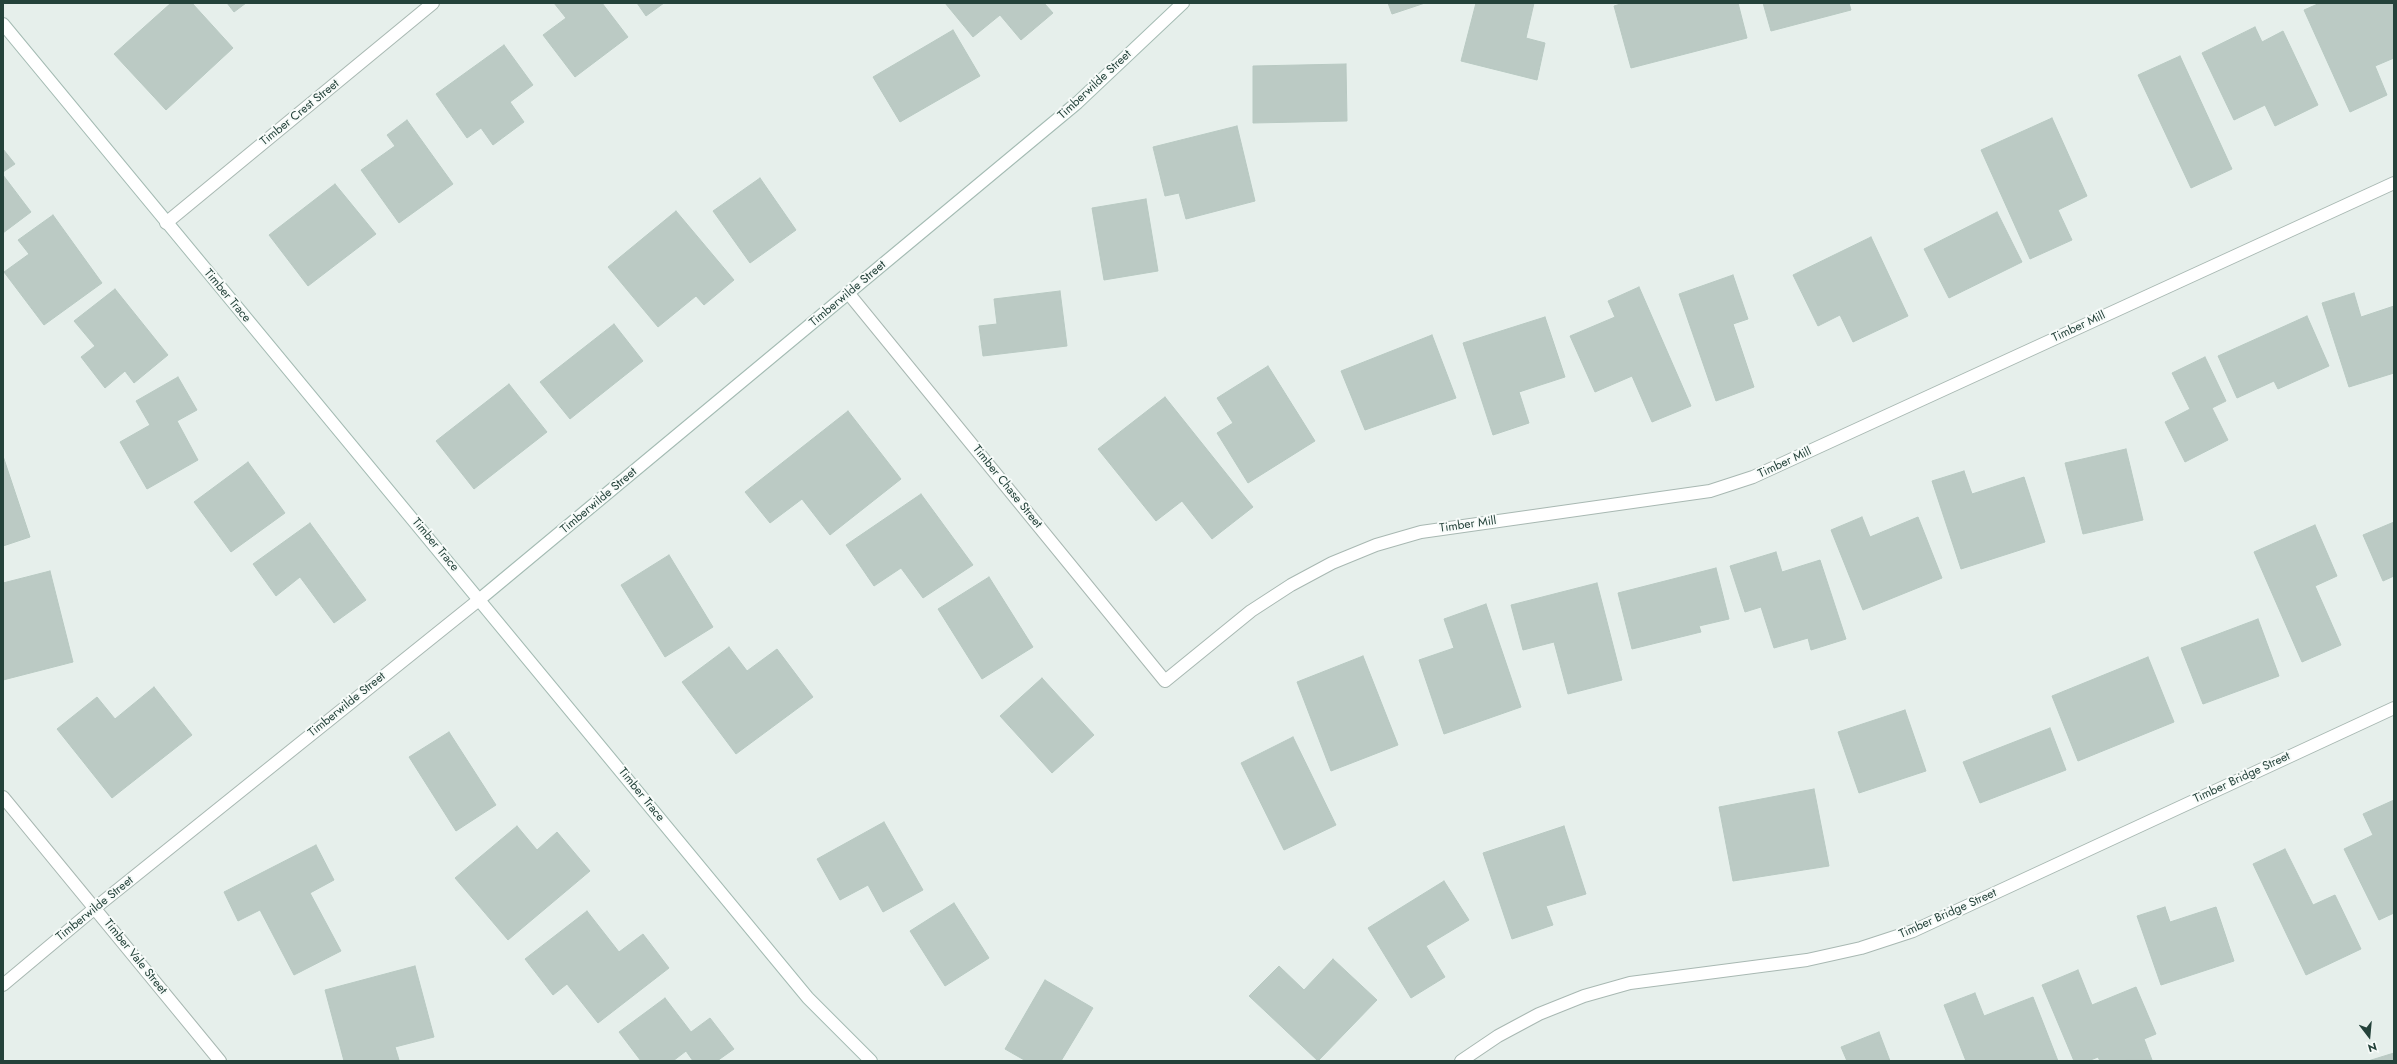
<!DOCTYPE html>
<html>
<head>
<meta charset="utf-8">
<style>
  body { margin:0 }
  #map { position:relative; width:2397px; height:1064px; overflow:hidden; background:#e6efeb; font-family:Jost,sans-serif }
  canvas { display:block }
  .frame { position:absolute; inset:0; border:4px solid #24423a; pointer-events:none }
  .north { position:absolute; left:2349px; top:1016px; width:40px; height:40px; -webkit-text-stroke:3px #f7fbf9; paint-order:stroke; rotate:164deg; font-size:11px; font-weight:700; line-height:16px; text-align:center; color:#24423a }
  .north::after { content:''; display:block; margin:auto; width:14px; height:18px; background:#24423a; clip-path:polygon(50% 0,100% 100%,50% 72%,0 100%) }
</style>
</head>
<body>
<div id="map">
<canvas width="2397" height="1064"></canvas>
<div class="frame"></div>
<div class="north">N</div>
</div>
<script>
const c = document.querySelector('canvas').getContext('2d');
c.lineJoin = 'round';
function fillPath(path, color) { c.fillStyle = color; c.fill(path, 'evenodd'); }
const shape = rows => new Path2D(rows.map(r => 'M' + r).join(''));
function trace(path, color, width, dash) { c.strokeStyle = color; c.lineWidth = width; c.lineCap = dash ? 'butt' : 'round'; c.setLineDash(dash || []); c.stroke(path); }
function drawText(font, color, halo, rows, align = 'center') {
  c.font = font + ' Jost,sans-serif'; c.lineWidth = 4; c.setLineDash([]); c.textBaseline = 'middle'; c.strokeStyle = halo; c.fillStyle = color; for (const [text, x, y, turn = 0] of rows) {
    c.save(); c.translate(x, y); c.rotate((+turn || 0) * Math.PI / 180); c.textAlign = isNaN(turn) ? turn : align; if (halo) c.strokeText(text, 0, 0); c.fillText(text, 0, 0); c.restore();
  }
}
const building = shape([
  [171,3,192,3,233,48,166,110,114,54,171,3],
  [227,3,246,3,234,12,227,3],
  [554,3,602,3,628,37,575,77,543,35,566,18,554,3],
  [637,3,664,3,646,16,637,3],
  [945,3,1044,3,1053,13,1021,40,1000,15,973,37,945,3],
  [1388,3,1425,3,1392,14,1388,3],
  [1476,3,1534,3,1526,38,1545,43,1537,80,1461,61,1476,3],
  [1624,3,1738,3,1747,38,1631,68,1614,6,1624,3],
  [1763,3,1849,3,1851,10,1771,31,1763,3],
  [2320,3,2393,3,2394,58,2375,66,2387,95,2350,112,2304,10,2320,3],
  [2255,27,2262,42,2283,31,2318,105,2275,126,2265,105,2234,120,2202,53,2255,27],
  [953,30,980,76,900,122,873,77,953,30],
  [504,45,533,85,510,102,524,122,493,145,481,128,467,138,436,94,504,45],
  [2180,56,2232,169,2191,188,2138,75,2180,56],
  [1346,64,1347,121,1253,123,1253,66,1346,64],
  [2052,118,2087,196,2058,210,2072,240,2030,259,1981,150,2052,118],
  [407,120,453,184,399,223,361,170,395,146,387,135,407,120],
  [1237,126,1255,201,1186,219,1179,193,1165,196,1153,147,1237,126],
  [3,149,15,164,3,172,3,149],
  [3,175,31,212,3,233,3,175],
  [760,178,796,230,750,263,713,211,760,178],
  [335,184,376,234,308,286,269,235,335,184],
  [1146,199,1158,271,1104,280,1092,208,1146,199],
  [676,211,734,280,704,305,696,296,658,327,608,267,676,211],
  [1997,212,2022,262,1949,298,1924,249,1997,212],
  [53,215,102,283,44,325,4,272,29,254,18,240,53,215],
  [1871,237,1908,316,1853,342,1840,315,1818,326,1793,275,1871,237],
  [1733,275,1748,319,1733,324,1754,387,1716,401,1679,294,1733,275],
  [1639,287,1691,406,1652,422,1632,376,1595,392,1570,336,1615,317,1608,301,1639,287],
  [115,289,168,355,134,383,125,371,105,388,81,357,95,346,74,321,115,289],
  [1060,291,1067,346,983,356,979,326,997,324,994,299,1060,291],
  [2354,293,2361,317,2394,306,2394,373,2349,387,2322,303,2354,293],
  [2307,316,2329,366,2278,389,2274,381,2237,398,2218,356,2307,316],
  [1545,317,1565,377,1519,392,1529,423,1493,435,1463,343,1545,317],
  [614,324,643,361,570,419,540,382,614,324],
  [1432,335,1456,398,1365,430,1341,371,1432,335],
  [2205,357,2226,401,2212,408,2228,440,2185,462,2165,422,2190,409,2172,373,2205,357],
  [1268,366,1315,441,1248,483,1217,433,1233,423,1217,398,1268,366],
  [178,377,197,410,177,421,198,460,147,489,120,442,150,425,136,401,178,377],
  [509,384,547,432,474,489,436,441,509,384],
  [1165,397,1253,507,1212,539,1182,501,1156,521,1098,449,1165,397],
  [848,411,901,479,830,535,802,499,770,523,745,492,848,411],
  [2126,449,2143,520,2083,534,2065,463,2126,449],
  [3,456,30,537,3,546,3,456],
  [248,462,285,513,231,552,194,502,248,462],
  [1964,471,1972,494,2024,477,2045,542,1961,569,1932,481,1964,471],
  [921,494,973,565,923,598,901,568,874,586,846,545,921,494],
  [1862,517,1870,537,1918,517,1942,578,1863,610,1831,530,1862,517],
  [2394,522,2394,576,2383,581,2363,535,2394,522],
  [310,523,366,600,334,623,300,577,276,596,253,564,310,523],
  [2315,525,2337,576,2315,586,2341,645,2302,662,2254,552,2315,525],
  [1776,552,1782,572,1820,560,1846,639,1811,650,1808,638,1774,648,1761,607,1745,612,1730,566,1776,552],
  [669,555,713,627,665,657,621,585,669,555],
  [1716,568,1729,619,1699,626,1701,632,1632,649,1618,593,1716,568],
  [50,571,73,662,3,680,3,583,50,571],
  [989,577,1033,647,982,679,938,609,989,577],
  [1597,583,1622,680,1568,694,1554,642,1523,650,1511,605,1597,583],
  [1486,604,1521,707,1444,734,1419,660,1454,648,1444,619,1486,604],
  [2258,619,2279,676,2203,704,2181,648,2258,619],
  [729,647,747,671,777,649,813,697,736,754,682,682,729,647],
  [1363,656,1398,745,1331,771,1297,682,1363,656],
  [2148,657,2174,722,2078,761,2052,696,2148,657],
  [1042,678,1094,735,1052,773,1000,716,1042,678],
  [154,687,192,735,112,798,57,729,97,697,115,719,154,687],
  [1905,710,1926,771,1859,793,1838,732,1905,710],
  [2050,728,2066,770,1980,803,1963,762,2050,728],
  [449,732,496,805,456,831,409,757,449,732],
  [1293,737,1336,825,1284,850,1241,763,1293,737],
  [1814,789,1829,866,1733,881,1719,807,1814,789],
  [2394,800,2394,913,2379,920,2344,849,2373,835,2363,814,2394,800],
  [884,822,923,890,883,912,868,885,840,900,817,859,884,822],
  [517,826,537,850,557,832,590,871,508,940,455,878,517,826],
  [1564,826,1586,894,1546,906,1553,925,1512,939,1483,853,1564,826],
  [316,845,334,880,310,893,341,951,294,975,260,910,238,921,224,892,316,845],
  [2285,849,2313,905,2335,895,2361,949,2306,975,2253,864,2285,849],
  [1444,881,1469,920,1426,946,1445,977,1411,998,1368,928,1444,881],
  [954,903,989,958,945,986,910,931,954,903],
  [2165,907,2170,922,2216,907,2234,961,2161,985,2137,916,2165,907],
  [587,911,619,952,643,934,669,968,598,1023,567,984,553,995,525,959,587,911],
  [1333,959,1377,1000,1318,1061,1249,996,1279,966,1304,990,1333,959],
  [415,966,434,1037,395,1047,399,1060,394,1061,344,1061,325,990,415,966],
  [2078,970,2092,1005,2136,987,2156,1034,2144,1039,2152,1060,2100,1061,2098,1057,2088,1061,2074,1061,2042,985,2078,970],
  [1045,980,1093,1008,1061,1061,1026,1061,1005,1049,1045,980],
  [1975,993,1984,1016,2033,997,2058,1061,1966,1061,1944,1005,1975,993],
  [665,998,691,1032,710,1018,734,1049,717,1061,693,1061,686,1051,673,1061,641,1061,619,1032,665,998],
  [1879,1032,1890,1061,1847,1061,1841,1047,1879,1032],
  [2394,1053,2394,1061,2368,1061,2394,1053]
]);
const street = shape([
  [166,223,433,3],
  [849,294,1165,681,1251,611,1291,585,1332,563,1376,545,1421,532,1710,491,1753,477,2394,183],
  [3,797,220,1061],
  [3,985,95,908,480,599],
  [1461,1061,1498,1036,1539,1014,1584,996,1630,983,1807,960,1861,948,1913,931,2394,708]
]);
const secondary = shape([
  [3,24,808,998,871,1061],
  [480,599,1077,103,1183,3]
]);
const streetNames = [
  ["Timberwilde Street",1095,85,-43],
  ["Timber Crest Street",300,113,-39],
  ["Timberwilde Street",848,294,-40],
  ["Timber Trace",227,296,50],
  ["Timber Mill",2079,327,-25],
  ["Timber Mill",1785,463,-25],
  ["Timber Chase Street",1007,487,51],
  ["Timberwilde Street",599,501,-40],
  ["Timber Mill",1468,525,-8],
  ["Timber Trace",435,545,50],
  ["Timberwilde Street",347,705,-39],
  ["Timber Bridge Street",2242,778,-25],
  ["Timber Trace",641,795,51],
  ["Timberwilde Street",95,909,-39],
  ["Timber Bridge Street",1948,914,-24],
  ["Timber Vale Street",135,957,51]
];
fillPath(building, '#bbcac4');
trace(building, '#b8c9c2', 1);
trace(street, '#a8b8b2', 14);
trace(secondary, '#a4bbb3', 14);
trace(street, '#fff', 12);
trace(secondary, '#fff', 12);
drawText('12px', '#24423a', '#f7fbf9', streetNames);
</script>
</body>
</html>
